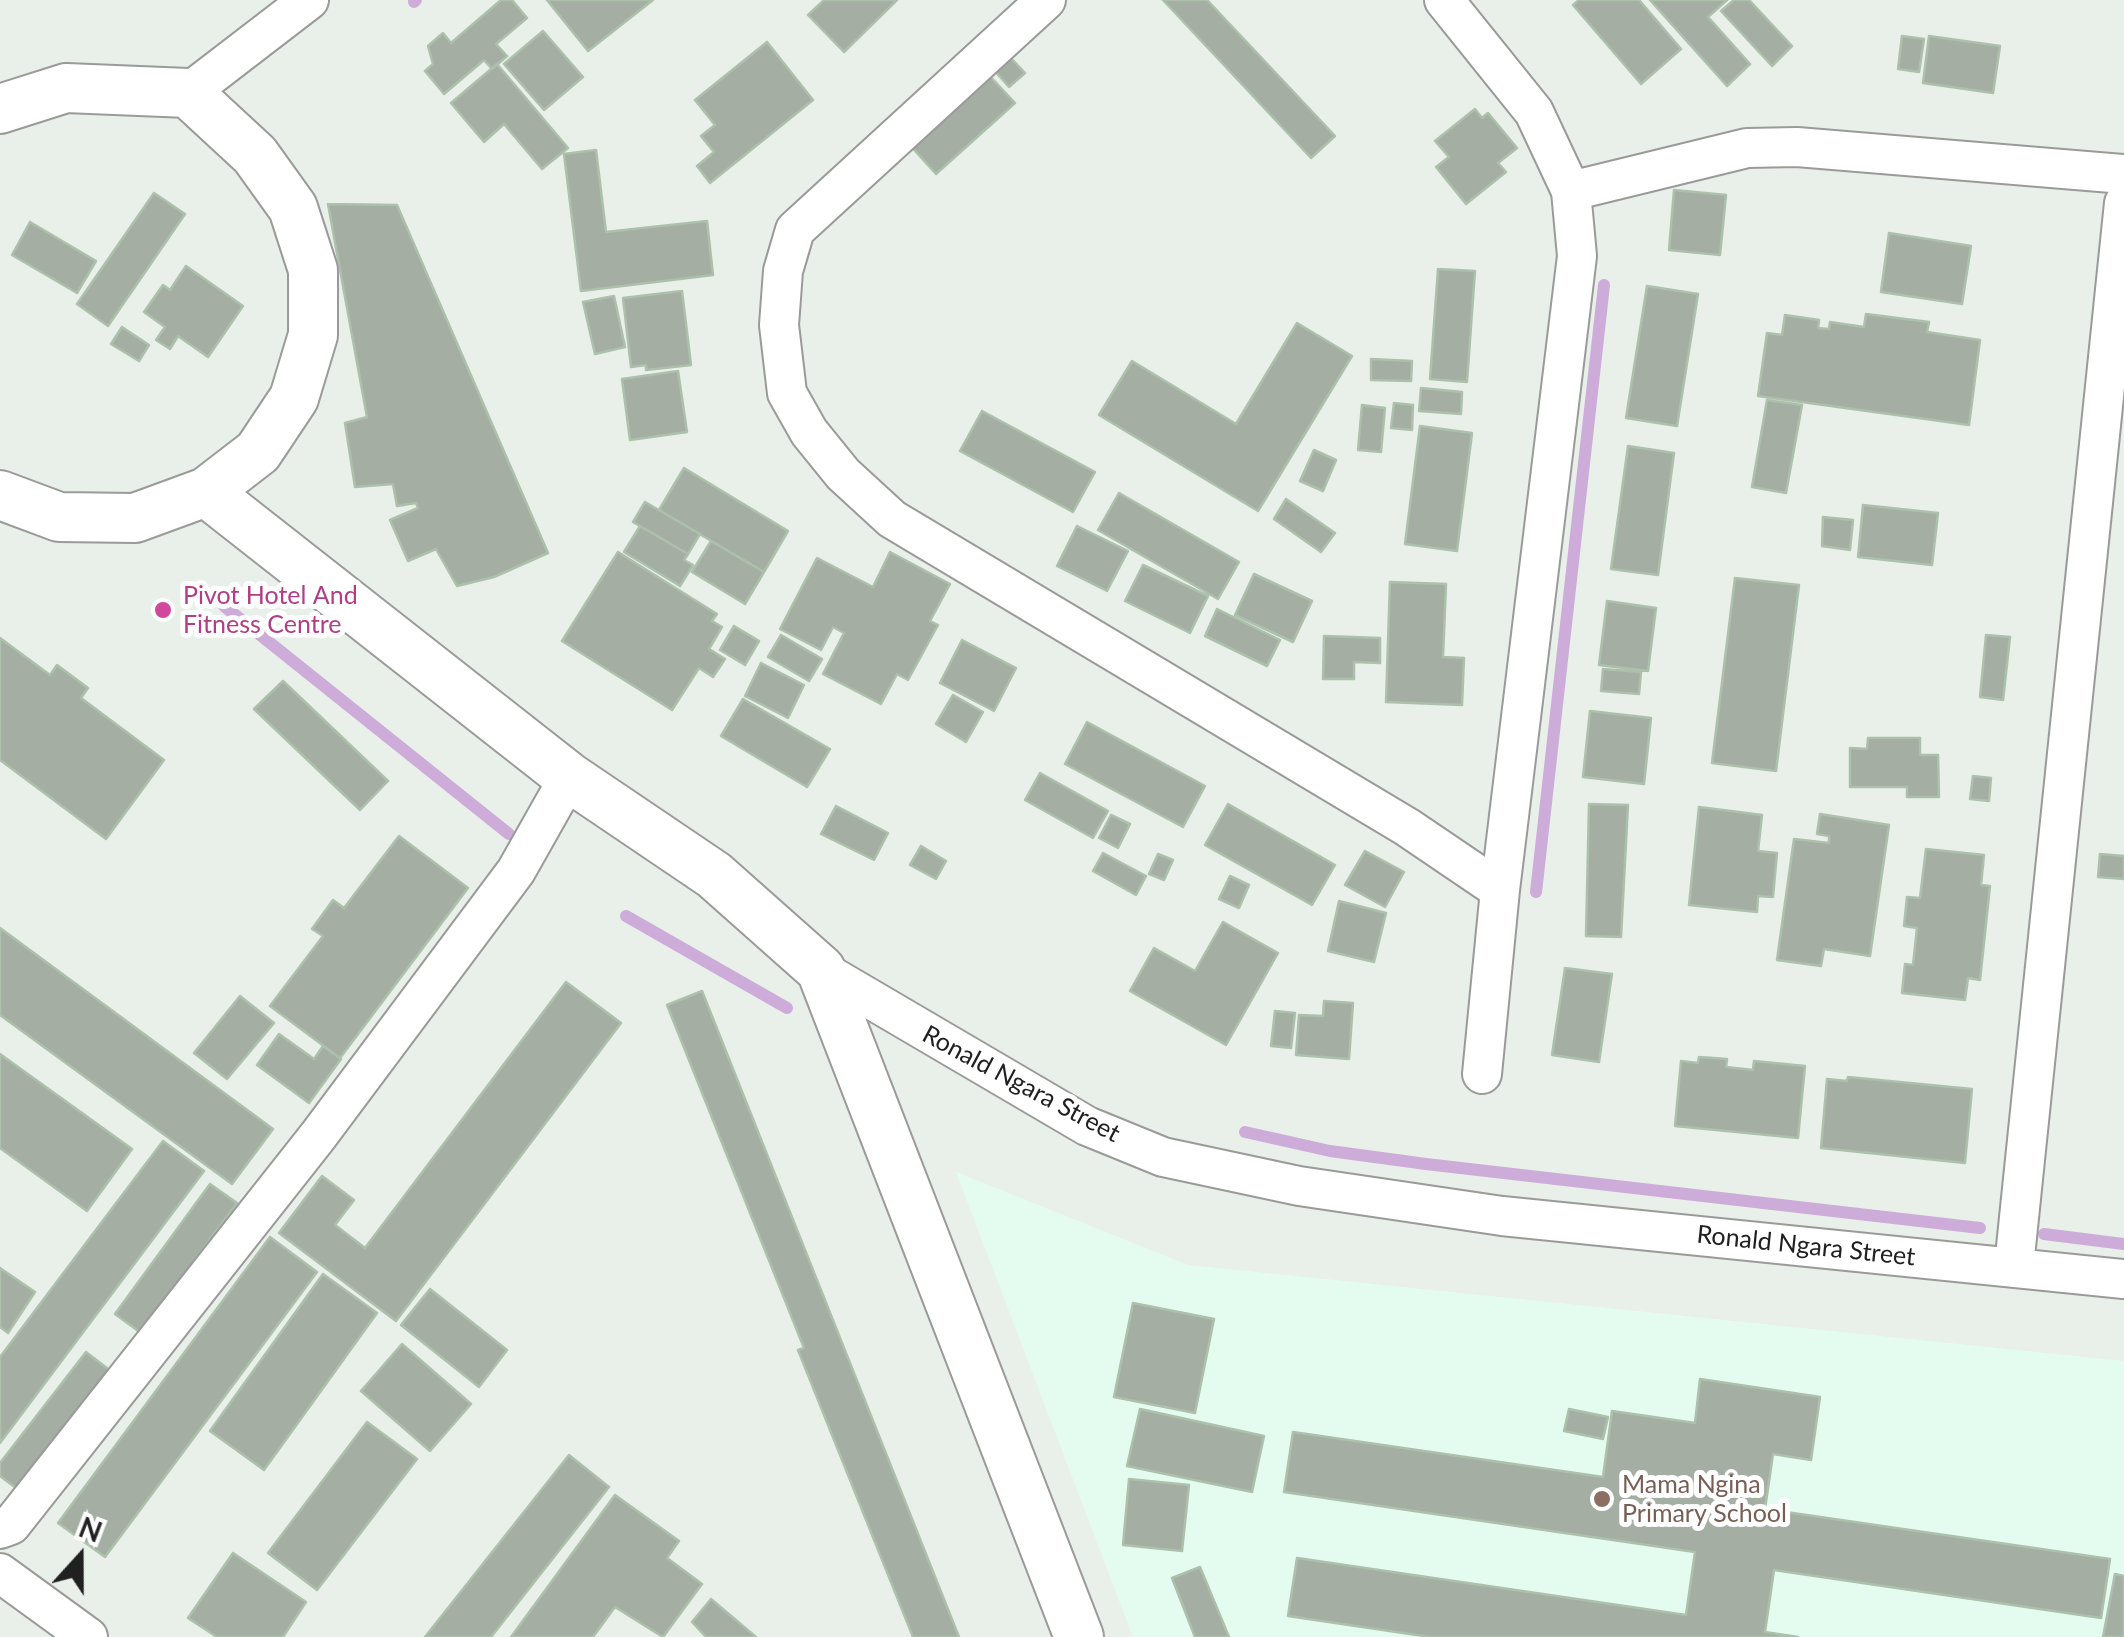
<!DOCTYPE html>
<html>
<head>
<meta charset="utf-8">
<style>
  body { margin:0 }
  #map { position:relative; width:2124px; height:1637px; overflow:hidden; background:#e8f0e9; font-family:Lato,sans-serif }
  canvas { display:block }
  .north { position:absolute; left:30px; top:1507px; width:100px; height:100px; -webkit-text-stroke:8px #fff; paint-order:stroke; rotate:21deg; font-size:28px; font-weight:700; line-height:40px; text-align:center; color:#202020 }
  .north::after { content:''; display:block; margin:auto; width:35px; height:45px; background:#202020; clip-path:polygon(50% 0,100% 100%,50% 72%,0 100%) }
</style>
</head>
<body>
<div id="map">
<canvas width="2124" height="1637"></canvas>
<div class="north">N</div>
</div>
<script>
const c = document.querySelector('canvas').getContext('2d');
c.lineJoin = 'round';
function fillPath(path, color) { c.fillStyle = color; c.fill(path, 'evenodd'); }
const shape = rows => new Path2D(rows.map(r => 'M' + r).join(''));
function trace(path, color, width, dash) { c.strokeStyle = color; c.lineWidth = width; c.lineCap = dash ? 'butt' : 'round'; c.setLineDash(dash || []); c.stroke(path); }
function drawText(font, color, halo, rows, align = 'center') {
  c.font = font + ' Lato,sans-serif'; c.lineWidth = 10; c.setLineDash([]); c.textBaseline = 'middle'; c.strokeStyle = halo; c.fillStyle = color; for (const [text, x, y, turn = 0] of rows) {
    c.save(); c.translate(x, y); c.rotate((+turn || 0) * Math.PI / 180); c.textAlign = isNaN(turn) ? turn : align; if (halo) c.strokeText(text, 0, 0); c.fillText(text, 0, 0); c.restore();
  }
}
const education = shape([
  [956,1172,1188,1265,2124,1361,2124,1637,1133,1637]
]);
const stream = shape([
  [414,2,416,0],
  [224,606,509,834],
  [1536,892,1604,285],
  [626,916,787,1008],
  [1245,1132,1330,1151,1426,1164,1980,1228],
  [2044,1234,2124,1244]
]);
const building = shape([
  [501,0,512,0,527,18,496,44,507,56,492,69,484,60,444,94,425,71,433,64,428,46,443,33,451,43,501,0],
  [547,0,653,0,588,51,547,0],
  [824,0,897,0,844,52,808,15,824,0],
  [1163,0,1207,0,1335,136,1311,158,1163,0],
  [1579,0,1639,0,1681,49,1641,84,1573,5,1579,0],
  [1650,0,1727,0,1708,17,1750,64,1727,86,1650,0],
  [1734,0,1749,0,1792,46,1772,66,1721,11,1734,0],
  [543,31,583,77,544,110,504,64,543,31],
  [1902,36,1924,39,1919,72,1898,69,1902,36],
  [1929,36,2000,46,1993,93,1923,83,1929,36],
  [767,42,813,100,710,183,697,166,714,152,701,136,715,125,695,100,767,42],
  [1008,55,1025,73,1009,87,993,69,1008,55],
  [497,64,568,148,542,169,504,124,484,142,451,103,497,64],
  [987,73,1015,103,936,174,908,143,987,73],
  [1475,109,1482,118,1488,113,1517,148,1498,163,1506,172,1466,204,1436,167,1449,157,1435,141,1475,109],
  [596,150,606,232,707,221,713,275,581,291,564,154,596,150],
  [1674,190,1726,195,1720,255,1669,250,1674,190],
  [154,193,185,214,108,326,77,304,154,193],
  [328,204,397,205,548,553,494,577,457,586,436,549,408,561,390,520,418,508,416,503,397,506,393,484,355,487,345,423,367,417,328,204],
  [30,222,96,261,77,293,12,255,30,222],
  [1889,233,1971,246,1962,304,1881,292,1889,233],
  [186,266,243,306,208,357,178,336,170,349,156,340,165,327,144,312,163,285,170,290,186,266],
  [1438,269,1475,271,1467,382,1430,379,1438,269],
  [1647,286,1698,294,1677,426,1626,418,1647,286],
  [682,291,691,365,646,370,646,365,631,367,623,298,682,291],
  [614,296,625,347,595,354,583,302,614,296],
  [1866,314,1929,322,1927,332,1980,340,1969,425,1758,396,1767,333,1782,335,1785,315,1819,320,1818,328,1829,329,1830,322,1864,327,1866,314],
  [1297,323,1352,356,1258,511,1099,415,1132,361,1236,424,1297,323],
  [122,327,149,345,139,361,111,344,122,327],
  [1371,359,1412,361,1411,381,1371,380,1371,359],
  [678,371,687,432,630,440,622,379,678,371],
  [1421,388,1462,392,1461,414,1419,411,1421,388],
  [1767,400,1802,405,1786,493,1752,487,1767,400],
  [1394,403,1413,405,1412,430,1391,428,1394,403],
  [1362,405,1385,408,1381,452,1358,450,1362,405],
  [982,411,1095,472,1073,512,960,451,982,411],
  [1420,426,1472,433,1457,551,1405,544,1420,426],
  [1628,446,1674,453,1658,575,1611,569,1628,446],
  [1314,450,1336,460,1323,491,1300,481,1314,450],
  [684,468,788,531,764,572,659,510,684,468],
  [1119,493,1239,562,1218,599,1098,530,1119,493],
  [1286,499,1335,533,1321,552,1274,519,1286,499],
  [645,502,700,534,688,554,633,522,645,502],
  [1863,505,1938,513,1932,565,1858,557,1863,505],
  [1823,517,1853,520,1850,550,1822,546,1823,517],
  [640,526,688,554,684,560,693,565,680,586,624,552,640,526],
  [1077,526,1128,551,1107,591,1057,566,1077,526],
  [711,541,764,572,745,604,692,572,711,541],
  [618,552,717,614,712,621,722,627,709,649,725,659,713,677,699,668,672,710,562,641,618,552],
  [890,552,950,584,930,621,938,625,908,680,897,674,881,704,823,674,844,633,833,627,821,650,780,629,817,558,873,587,890,552],
  [1143,565,1208,596,1190,633,1125,601,1143,565],
  [1254,574,1312,601,1293,642,1235,615,1254,574],
  [1735,578,1799,585,1776,771,1712,763,1735,578],
  [1390,582,1446,584,1443,657,1464,658,1462,705,1386,702,1390,582],
  [1607,601,1656,608,1648,671,1599,665,1607,601],
  [1217,609,1280,640,1267,666,1205,636,1217,609],
  [734,626,759,641,745,665,720,650,734,626],
  [781,635,822,659,809,681,768,657,781,635],
  [1986,635,2010,637,2003,700,1980,697,1986,635],
  [1324,636,1380,638,1380,663,1354,662,1354,679,1323,679,1324,636],
  [0,638,50,675,57,665,88,688,81,698,164,760,106,839,0,760,0,638],
  [962,640,1016,668,994,711,940,683,962,640],
  [761,663,804,685,788,718,745,696,761,663],
  [1603,669,1641,672,1639,694,1601,691,1603,669],
  [283,681,388,781,360,810,254,709,283,681],
  [953,695,983,712,966,742,936,724,953,695],
  [743,699,830,749,807,787,721,736,743,699],
  [1590,711,1651,718,1644,784,1583,777,1590,711],
  [1087,722,1205,786,1183,827,1065,764,1087,722],
  [1868,738,1920,738,1920,755,1938,755,1939,797,1907,797,1907,787,1850,787,1850,748,1867,749,1868,738],
  [1040,773,1108,811,1093,838,1025,800,1040,773],
  [1973,776,1991,778,1989,801,1970,799,1973,776],
  [1228,804,1335,865,1312,905,1205,845,1228,804],
  [1589,804,1628,805,1621,937,1586,936,1589,804],
  [836,806,888,833,874,860,821,834,836,806],
  [1699,807,1762,815,1758,851,1777,853,1773,897,1758,896,1757,912,1689,905,1699,807],
  [1820,814,1889,825,1870,956,1824,949,1821,966,1777,960,1794,839,1829,843,1829,836,1817,834,1820,814],
  [1111,815,1130,824,1118,848,1099,838,1111,815],
  [399,836,468,888,340,1058,270,1006,323,936,312,929,333,900,344,908,399,836],
  [921,846,946,861,936,879,910,865,921,846],
  [1926,849,1984,855,1981,885,1990,886,1980,980,1968,978,1965,1000,1902,993,1905,964,1913,965,1917,928,1904,926,1907,897,1920,898,1926,849],
  [1365,851,1404,872,1385,907,1345,885,1365,851],
  [1103,853,1146,876,1136,895,1093,871,1103,853],
  [1158,854,1173,860,1164,880,1149,874,1158,854],
  [2100,854,2124,856,2124,879,2098,877,2100,854],
  [1230,876,1249,885,1239,908,1219,899,1230,876],
  [1339,901,1386,913,1374,962,1328,951,1339,901],
  [1223,922,1278,953,1226,1045,1130,991,1154,948,1195,971,1223,922],
  [0,928,273,1129,232,1184,0,1015,0,928],
  [1565,968,1612,974,1599,1062,1552,1055,1565,968],
  [566,982,621,1023,396,1321,279,1233,322,1176,354,1200,335,1225,365,1248,566,982],
  [702,991,959,1637,913,1637,798,1350,804,1348,667,1005,702,991],
  [240,996,274,1023,227,1079,194,1053,240,996],
  [1324,1001,1353,1003,1349,1059,1296,1055,1299,1015,1323,1016,1324,1001],
  [1275,1011,1295,1013,1291,1048,1271,1046,1275,1011],
  [279,1034,314,1059,323,1046,341,1059,309,1103,257,1065,279,1034],
  [0,1054,132,1149,87,1211,0,1148,0,1054],
  [1699,1057,1727,1059,1726,1067,1753,1070,1754,1061,1805,1066,1798,1138,1675,1126,1681,1061,1698,1063,1699,1057],
  [1848,1077,1972,1089,1965,1163,1821,1148,1827,1079,1847,1081,1848,1077],
  [163,1141,204,1171,0,1443,0,1357,163,1141],
  [210,1184,237,1203,141,1333,115,1314,210,1184],
  [270,1237,317,1272,105,1557,58,1523,270,1237],
  [0,1268,35,1292,8,1333,0,1327,0,1268],
  [323,1274,377,1313,264,1470,210,1431,323,1274],
  [430,1289,507,1350,479,1387,401,1325,430,1289],
  [1133,1303,1214,1319,1195,1413,1114,1397,1133,1303],
  [402,1344,471,1404,430,1451,361,1391,402,1344],
  [86,1352,112,1372,20,1491,0,1476,0,1463,86,1352],
  [1700,1379,1820,1397,1811,1460,1773,1454,1765,1509,2110,1559,2101,1618,1774,1570,1765,1632,1798,1637,1430,1637,1288,1616,1297,1558,1686,1615,1695,1552,1284,1492,1293,1432,1603,1477,1612,1411,1695,1423,1700,1379],
  [1140,1409,1264,1436,1252,1492,1127,1466,1140,1409],
  [1569,1409,1608,1417,1603,1439,1564,1431,1569,1409],
  [367,1422,417,1459,317,1590,268,1553,367,1422],
  [569,1455,609,1487,491,1637,425,1637,569,1455],
  [1129,1479,1189,1485,1182,1551,1123,1545,1129,1479],
  [615,1495,679,1541,667,1558,702,1584,663,1637,615,1607,593,1637,511,1637,615,1495],
  [233,1553,306,1602,283,1637,217,1637,188,1618,233,1553],
  [1200,1567,1229,1637,1195,1637,1172,1578,1200,1567],
  [2115,1574,2124,1576,2124,1637,2103,1637,2115,1574],
  [711,1599,756,1637,706,1637,692,1622,711,1599]
]);
const minor = shape([
  [1046,0,795,230,783,271,779,325,787,393,809,432,843,474,892,519,1407,827,1500,890],
  [1444,0,1534,112,1571,191,1577,256,1500,890,1482,1074],
  [188,93,309,0],
  [1571,191,1747,148,1797,147,2124,174],
  [821,970,1087,1126,1163,1157,1299,1186,1502,1216,2124,1279],
  [2014,1266,2124,203],
  [0,1529,11,1525,318,1136,516,871,569,777],
  [0,1573,88,1637]
]);
const tertiary = shape([
  [0,109,66,88,188,93,255,155,293,208,313,270,313,335,294,398,258,452,206,492,135,518,59,517,0,495],
  [206,492,569,777,714,875,821,970,1079,1637]
]);
const markers = [
  [163,610,10,"#d1479c"],
  [1602,1499,10,"#8d6e63"]
];
const hotelNames = [
  ["Pivot Hotel And",183,596],
  ["Fitness Centre",183,625]
];
const streetNames = [
  ["Ronald Ngara Street",1021,1084,28],
  ["Ronald Ngara Street",1806,1246,6]
];
const educationNames = [
  ["Mama Ngina",1622,1485],
  ["Primary School",1622,1514]
];
fillPath(education, '#e4fcf0');
trace(stream, '#cdacd9', 12);
fillPath(building, '#a4aea3');
trace(building, '#acc0ab', 2.5);
trace(minor, '#9a9a9a', 42);
trace(tertiary, '#9a9a9a', 52);
trace(minor, '#fff', 38);
trace(tertiary, '#fff', 48);
for (const [x, y, r, color] of markers) { const dot = new Path2D(); dot.arc(x, y, r, 0, 2 * Math.PI); c.fillStyle = color; c.fill(dot); trace(dot, '#fff', 4); }
drawText('25px', '#b23c85', '#fff', hotelNames, 'left');
drawText('25px', '#202020', '#fff', streetNames);
drawText('25px', '#785e54', '#fff', educationNames, 'left');
</script>
</body>
</html>
